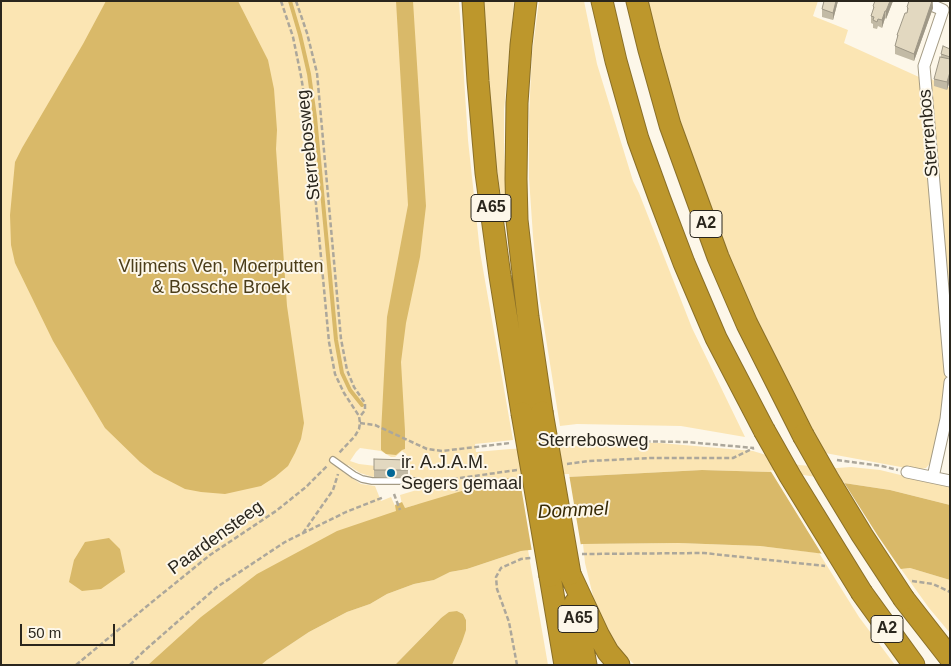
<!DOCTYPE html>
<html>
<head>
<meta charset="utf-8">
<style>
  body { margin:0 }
  #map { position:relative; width:951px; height:666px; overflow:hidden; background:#fdf7e9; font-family:Helvetica,sans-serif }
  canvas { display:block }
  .frame { position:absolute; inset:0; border:2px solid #2a261d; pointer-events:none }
  .scale { position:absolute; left:20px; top:624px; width:95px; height:22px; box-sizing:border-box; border:2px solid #2a261d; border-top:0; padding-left:6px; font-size:15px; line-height:18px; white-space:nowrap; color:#2a261d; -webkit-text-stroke:4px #fdf7e9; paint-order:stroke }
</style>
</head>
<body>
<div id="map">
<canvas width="951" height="666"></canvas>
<div class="frame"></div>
<div class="scale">50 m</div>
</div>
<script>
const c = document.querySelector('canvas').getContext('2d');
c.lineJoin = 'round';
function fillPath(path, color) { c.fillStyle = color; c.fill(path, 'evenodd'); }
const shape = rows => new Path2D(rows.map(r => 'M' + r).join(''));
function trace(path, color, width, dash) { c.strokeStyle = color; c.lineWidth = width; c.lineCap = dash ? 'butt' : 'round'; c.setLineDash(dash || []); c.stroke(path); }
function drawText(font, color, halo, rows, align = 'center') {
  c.font = font + ' Helvetica,sans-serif'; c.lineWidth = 4; c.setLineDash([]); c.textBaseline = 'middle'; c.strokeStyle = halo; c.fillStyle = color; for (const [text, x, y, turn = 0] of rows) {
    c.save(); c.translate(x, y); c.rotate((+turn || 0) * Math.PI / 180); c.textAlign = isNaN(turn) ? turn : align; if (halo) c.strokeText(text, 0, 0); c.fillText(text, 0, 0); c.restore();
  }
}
const green = shape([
  [1,1,459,1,468,140,480,252,513,440,475,444,476,452,510,449,564,447,610,442,660,443,753,451,799,465,837,468,851,467,880,470,950,487,950,505,890,490,771,472,702,470,568,477,415,505,405,508,151,665,1,665],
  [360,448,381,451,391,457,395,457,402,451,406,454,410,462,410,477,418,481,420,489,400,495,402,504,395,506,391,497,381,501,375,486,361,484,343,472,348,465,360,473,373,477,376,475,376,466,359,464,350,461,356,452],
  [484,1,514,1,504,110,504,152,510,250,494,152,489,111],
  [539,1,584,1,597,64,633,181,639,193,692,328,745,437,681,426,577,424,560,426,539,295,533,236,529,178,529,116,532,54],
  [645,1,818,1,813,16,848,30,844,43,919,77,946,365,945,393,934,459,926,468,917,470,825,453,781,373,744,300,686,151],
  [930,78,942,86,950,87,950,301,932,119],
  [678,543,760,546,819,553,859,617,895,665,635,665,620,651,600,618,594,600,585,563,583,544],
  [528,550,548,665,452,665,462,642,466,620,463,614,457,611,441,618,395,665,261,665,267,660,309,632,347,612,370,604,387,594,414,584,434,580,450,572,467,569,521,551],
  [910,568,950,580,950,633,929,608,901,569]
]);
const water = shape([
  [106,1,238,1,268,60,274,89,277,130,276,149,287,306,304,423,301,439,295,453,288,466,275,477,261,486,225,494,201,492,185,489,154,473,140,462,105,428,53,341,15,263,11,245,10,215,15,162,22,148,83,44],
  [396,1,413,1,426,206,420,257,406,323,401,362,405,431,405,449,402,450,396,455,386,454,381,450,381,433,387,317,408,205],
  [702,470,771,472,890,490,950,505,950,580,910,568,901,569,857,558,760,546,678,543,583,544,521,551,467,569,450,572,434,580,414,584,387,594,370,604,347,612,309,632,267,660,261,665,148,665,201,617,257,574,337,531,396,511,395,505,402,502,405,508,505,478,568,477],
  [109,538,120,549,125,572,101,589,82,591,69,582,74,560,85,542],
  [457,611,463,614,466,620,466,630,462,642,452,665,395,665,441,618,449,612]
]);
const pier = shape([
  [770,470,843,481,878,536,902,571,857,561,823,556],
  [569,474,581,546,532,552,519,475]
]);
const stream = shape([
  [290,1,300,35,309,74,315,117,336,340,342,373,350,390,362,405]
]);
const path = shape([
  [281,1,293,37,301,76,308,119,329,342,335,374,344,393,359,416,360,423,359,429,355,436,339,453],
  [296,1,307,33,317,73,341,339,347,370,354,387,365,403,365,410,362,414,360,416],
  [360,423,375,425,427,449,442,451,510,443],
  [563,440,687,442,754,448],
  [837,460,882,466,898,470],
  [567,464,589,461,651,458,733,458,754,448],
  [453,479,457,492],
  [423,484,453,479,517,470],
  [394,494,400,510],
  [303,533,333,490,338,474],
  [582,554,704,553,825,566],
  [912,581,933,584,950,592],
  [76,665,152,602,210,555,276,511,306,487,327,466],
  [130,665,144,651,217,587,285,542,346,512,384,497],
  [517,665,509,622,497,589,496,577,501,568,521,559,531,558]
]);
const service = shape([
  [333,460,354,475,362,479,372,481,415,481]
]);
const minor = shape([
  [922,1,943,10,924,66,950,372],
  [907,472,950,481],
  [933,477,946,419,950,382]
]);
const motorway = shape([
  [473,1,478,81,486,173,500,276,522,413],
  [526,1,521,45,517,103,516,179,517,220,528,317,542,412],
  [602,1,616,61,638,139,659,197,684,263,716,338,764,430],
  [637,1,649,50,670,125,718,257,747,324,803,435],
  [570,574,599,636,608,652,619,665],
  [550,576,565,665],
  [862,593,914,665],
  [904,599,950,658],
  [575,603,586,665]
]);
const motorwayBridge = shape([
  [542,412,570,574],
  [522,413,550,576],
  [764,430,790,476,862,593],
  [803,435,828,479,862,535,904,599]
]);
const wall = shape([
  [824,1,838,1,833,20,822,17,822,9],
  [893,1,886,19,885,18,882,28,878,26,877,29,873,28,873,24,871,23,871,16,873,10,873,6],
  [933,1,933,8,914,61,895,54,895,46,897,39,897,35,907,13,907,7],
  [950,49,950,80,947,90,934,86,934,79,941,57,941,54],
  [374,459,408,460,408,478,374,477]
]);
const shadedWall = shape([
  [836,1,838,1,833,20,833,13],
  [890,1,893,1,886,19,886,11],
  [932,1,933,8,914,61,914,54],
  [885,11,885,18,882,28,882,20],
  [950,72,950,80,947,90,947,82]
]);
const building = shape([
  [824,1,836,1,833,13,822,9,824,1],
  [875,1,890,1,886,11,885,11,882,20,878,19,877,22,873,20,874,17,871,16,874,7,873,6,875,1],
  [909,1,932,1,914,54,895,46,898,35,897,35,905,13,907,13,908,8,907,7,909,1],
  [943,46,950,49,950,57,941,54,943,46],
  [940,57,950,59,950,72,947,82,934,79,940,57],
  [374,459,408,460,408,470,374,470,374,459]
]);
const markers = [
  [391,473,5,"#026796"]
];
const shields = [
  [491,208,40],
  [706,224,32],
  [578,619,40],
  [887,629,32]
];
const shieldNames = [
  ["A65",491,208],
  ["A2",706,224],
  ["A65",578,619],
  ["A2",887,629]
];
const streetNames = [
  ["Sterrenbos",929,133,-95],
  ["Sterrebosweg",309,145,-96],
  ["Sterrebosweg",593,441],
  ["Paardensteeg",216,538,-36]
];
const parkNames = [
  ["Vlijmens Ven, Moerputten",221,267],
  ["& Bossche Broek",221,288]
];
const poiNames = [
  ["ir. A.J.A.M.",401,463],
  ["Segers gemaal",401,484]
];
const waterNames = [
  ["Dommel",573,511,-3]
];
fillPath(green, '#fbe5b3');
fillPath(water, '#d9b969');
fillPath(pier, '#fdf7e9');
trace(stream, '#d9b969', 4);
trace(service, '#a49b84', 8);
trace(minor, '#a49b84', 13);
trace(motorway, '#8a6f27', 23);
trace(path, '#aca79b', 2.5, [5, 2.5]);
trace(service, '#fff', 5.5);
trace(minor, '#fff', 11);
trace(motorway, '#bd972c', 21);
trace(motorwayBridge, '#8a6f27', 23, []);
trace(motorwayBridge, '#bd972c', 21);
fillPath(wall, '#c2baa5');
fillPath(shadedWall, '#9e9786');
fillPath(building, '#e2d8c0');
trace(building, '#9e9786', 1);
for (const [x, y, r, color] of markers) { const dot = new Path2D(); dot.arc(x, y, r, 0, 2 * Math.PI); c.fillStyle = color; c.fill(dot); trace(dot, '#fdf7e9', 2); }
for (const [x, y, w] of shields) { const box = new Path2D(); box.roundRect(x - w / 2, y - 13.5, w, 27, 4); c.fillStyle = '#fdf7e9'; c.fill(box); trace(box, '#2a261d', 1); }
drawText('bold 16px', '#2a261d', null, shieldNames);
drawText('18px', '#2a261d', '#fdf7e9', streetNames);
drawText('18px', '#4b3d1a', '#fdf7e9', parkNames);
drawText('18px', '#2a261d', '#fdf7e9', poiNames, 'left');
drawText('italic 19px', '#372a05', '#fdf7e9', waterNames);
</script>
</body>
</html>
